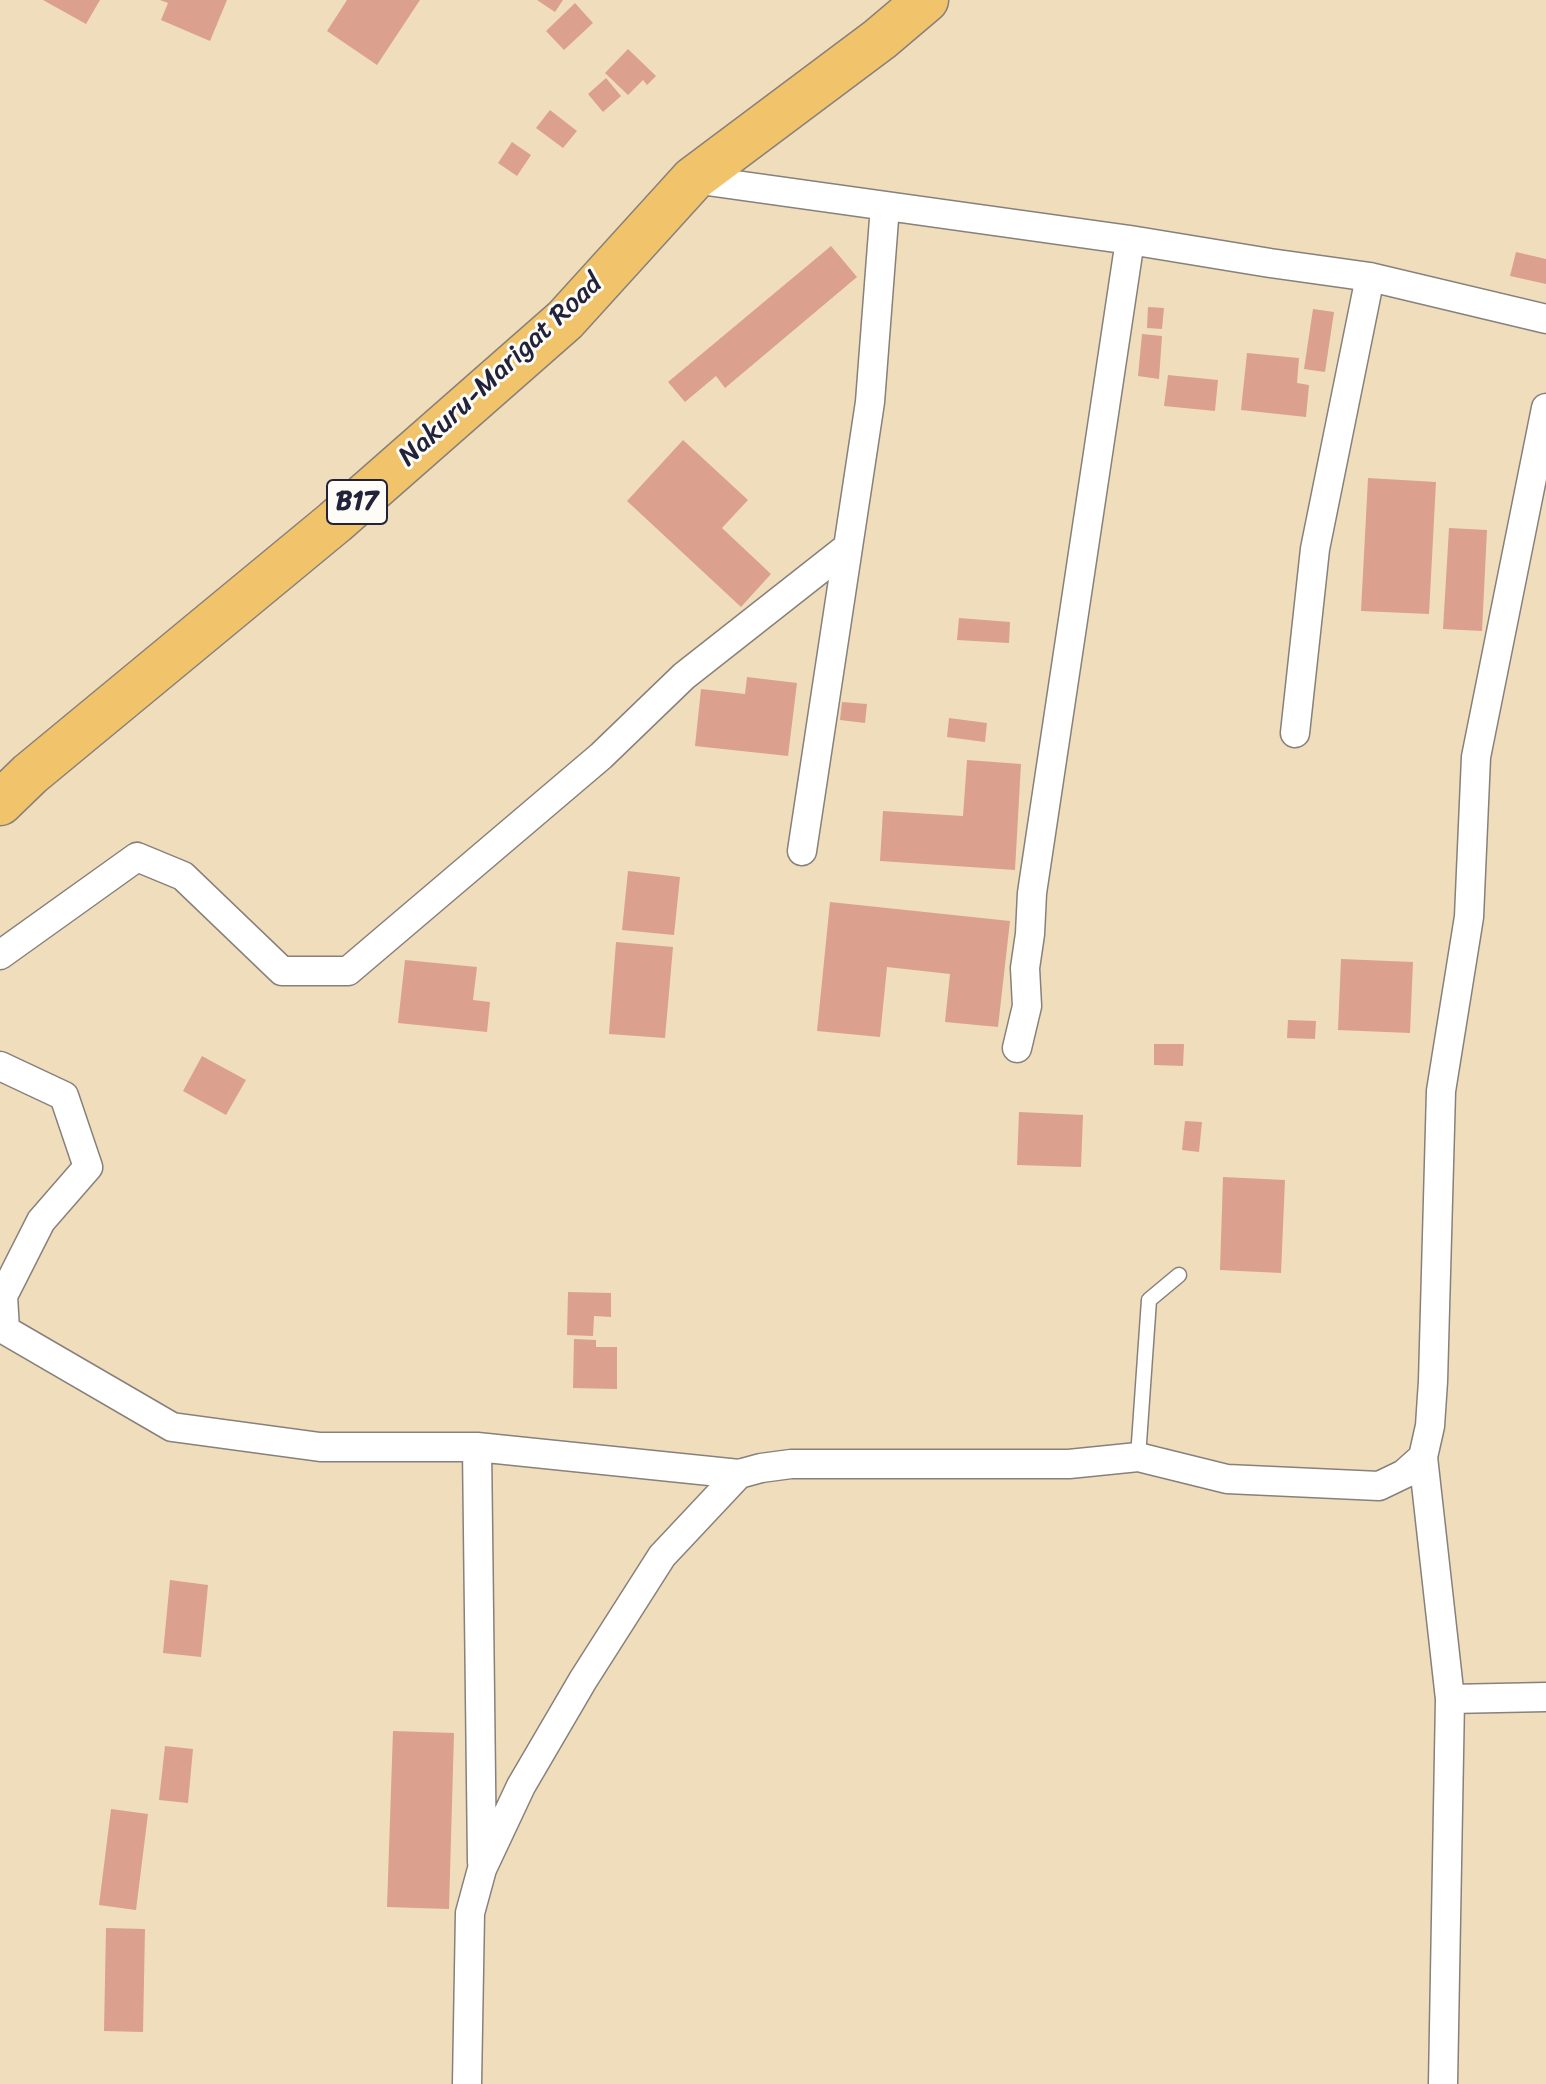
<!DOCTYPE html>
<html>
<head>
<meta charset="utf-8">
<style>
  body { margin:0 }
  canvas { display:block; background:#efddbb }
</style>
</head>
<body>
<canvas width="1546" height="2084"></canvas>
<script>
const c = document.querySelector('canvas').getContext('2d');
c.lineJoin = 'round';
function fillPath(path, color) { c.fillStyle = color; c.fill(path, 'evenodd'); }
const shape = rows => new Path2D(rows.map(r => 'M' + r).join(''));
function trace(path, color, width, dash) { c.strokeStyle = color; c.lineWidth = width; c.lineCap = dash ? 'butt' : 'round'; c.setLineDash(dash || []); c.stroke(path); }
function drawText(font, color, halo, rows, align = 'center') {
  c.font = font + ' Sriracha,sans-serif'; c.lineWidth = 6; c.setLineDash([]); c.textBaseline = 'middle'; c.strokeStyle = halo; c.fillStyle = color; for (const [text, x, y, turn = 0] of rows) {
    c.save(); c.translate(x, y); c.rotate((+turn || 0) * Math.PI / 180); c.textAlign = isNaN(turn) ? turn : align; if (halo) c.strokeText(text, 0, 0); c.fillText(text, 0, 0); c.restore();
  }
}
const building = shape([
  [43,0,100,0,86,24],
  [160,0,227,0,210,41,161,20,168,3],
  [347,0,420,0,377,65,327,31],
  [537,0,563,0,555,12],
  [575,3,593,23,564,50,546,31],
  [628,49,656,76,647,85,643,80,628,95,605,73],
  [606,78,621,96,603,112,588,94],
  [550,110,577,131,563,148,536,128],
  [512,142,531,155,517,176,498,163],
  [831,246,857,277,725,388,716,376,685,402,668,382],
  [1516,252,1546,259,1546,284,1510,276],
  [1148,307,1164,308,1162,329,1147,328],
  [1313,309,1334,312,1325,372,1304,369],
  [1142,334,1162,336,1159,379,1138,376],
  [1247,353,1299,358,1297,383,1309,385,1306,417,1241,410],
  [1168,375,1218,380,1215,411,1164,406],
  [683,440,748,500,722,528,771,574,741,607,627,501],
  [1368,478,1436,482,1429,614,1361,611],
  [1449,528,1487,530,1482,631,1443,629],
  [959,618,1010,622,1009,643,957,640],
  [747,677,797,683,788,756,695,746,701,689,745,694],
  [842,702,867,704,865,723,840,720],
  [949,718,987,723,985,742,947,737],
  [967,760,1021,764,1015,870,880,861,883,811,963,816],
  [628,871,680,877,674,935,622,930],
  [830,902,1010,921,998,1027,945,1022,950,974,887,967,880,1037,817,1031],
  [616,942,673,947,665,1038,609,1034],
  [1341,959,1413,962,1410,1033,1338,1030],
  [405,960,477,967,473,1000,490,1002,487,1032,398,1023],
  [1288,1020,1316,1021,1315,1039,1287,1038],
  [1154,1044,1184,1044,1183,1066,1154,1065],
  [202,1056,246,1080,226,1115,183,1091],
  [1019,1112,1083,1115,1081,1167,1017,1165],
  [1185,1121,1202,1122,1199,1152,1182,1150],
  [1223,1177,1285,1180,1281,1273,1220,1270],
  [568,1292,611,1293,611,1317,594,1316,593,1336,567,1335],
  [574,1339,596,1340,596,1347,617,1347,617,1389,573,1388],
  [170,1580,208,1585,201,1657,163,1653],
  [393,1731,454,1733,449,1909,387,1907],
  [165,1746,193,1749,188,1803,159,1800],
  [111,1809,148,1814,136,1910,99,1905],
  [106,1928,145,1929,143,2032,104,2031]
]);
const service = shape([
  [1138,1457,1149,1300,1179,1275]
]);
const minor = shape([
  [693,179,1130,240,1270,263,1370,277,1546,319],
  [1295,733,1315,549,1370,277],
  [802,851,870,402,885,206],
  [0,955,137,857,183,876,282,971,348,971,601,756,684,676,848,547],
  [1017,1048,1027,1006,1025,968,1030,934,1032,893,1130,240],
  [0,1066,64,1096,88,1167,41,1221,3,1296,5,1330,172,1427,320,1447,477,1447,739,1474],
  [477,1447,482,1862],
  [1423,1457,1450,1699,1443,2084],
  [1450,1699,1546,1697],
  [467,2084,470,1913,482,1869,521,1786,583,1680,662,1556,739,1474,761,1468,791,1464,1069,1464,1138,1457,1227,1479,1379,1486,1404,1474,1423,1457,1430,1426,1433,1381,1441,1091,1469,917,1476,757,1546,408]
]);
const primary = shape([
  [0,803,30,774,335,522,565,320,693,179,880,39,926,0]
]);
const shields = [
  [357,502,60]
];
const shieldNames = [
  ["B17",357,502]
];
const streetNames = [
  ["Nakuru-Marigat Road",501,371,-43]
];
fillPath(building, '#dca18e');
trace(service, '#88807b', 17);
trace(minor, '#88807b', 31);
trace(primary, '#88807b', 47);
trace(service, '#fff', 14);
trace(minor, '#fff', 28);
trace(primary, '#f1c36a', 44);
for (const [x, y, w] of shields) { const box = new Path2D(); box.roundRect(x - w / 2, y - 22, w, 44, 6); c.fillStyle = '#fdfcf7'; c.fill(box); trace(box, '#22223b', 2); }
drawText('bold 26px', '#22223b', null, shieldNames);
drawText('28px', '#22223b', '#fdfcf7', streetNames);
</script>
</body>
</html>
